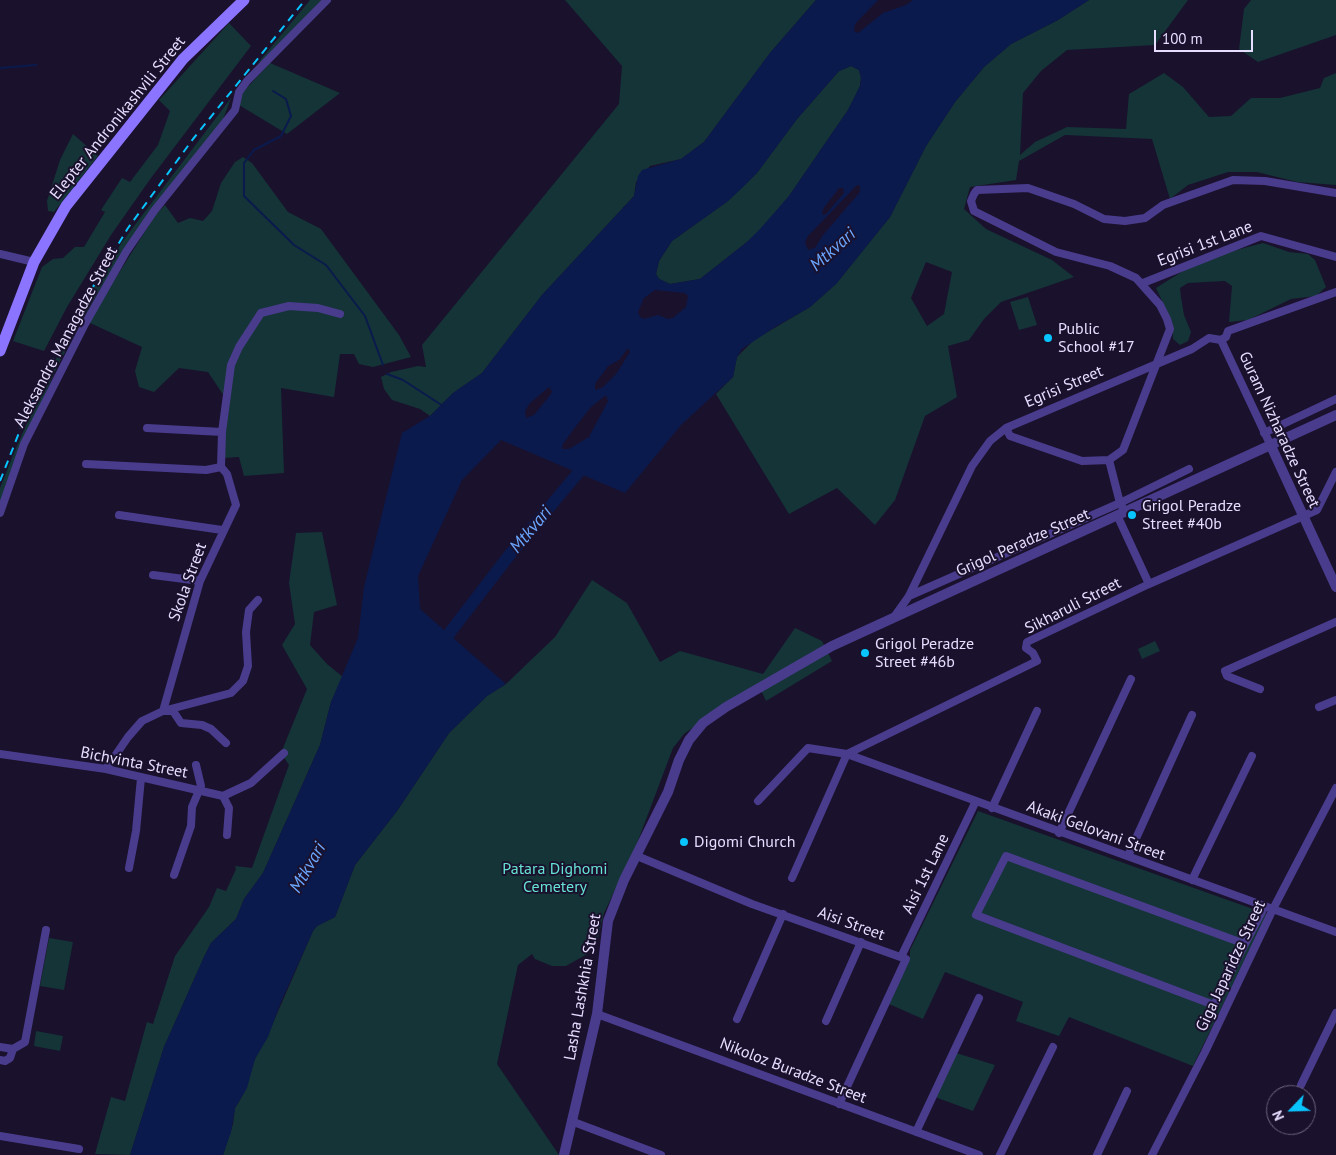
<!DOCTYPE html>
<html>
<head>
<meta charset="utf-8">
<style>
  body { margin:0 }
  #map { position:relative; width:1336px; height:1155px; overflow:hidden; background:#1a112d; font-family:"PT Sans",sans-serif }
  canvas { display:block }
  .north { position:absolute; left:1266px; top:1085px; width:50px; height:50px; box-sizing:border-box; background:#1a112d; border:1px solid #6c6381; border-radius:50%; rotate:246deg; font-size:14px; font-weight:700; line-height:20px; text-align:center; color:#e6ddff }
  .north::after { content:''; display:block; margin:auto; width:18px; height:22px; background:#09c5ff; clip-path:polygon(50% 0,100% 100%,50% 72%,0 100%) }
  .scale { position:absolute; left:1154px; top:30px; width:99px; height:22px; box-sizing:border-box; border:2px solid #e6ddff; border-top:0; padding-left:6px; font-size:15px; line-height:18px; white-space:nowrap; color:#e6ddff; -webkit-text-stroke:4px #1a112d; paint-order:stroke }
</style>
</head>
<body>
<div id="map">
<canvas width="1336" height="1155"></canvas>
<div class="north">N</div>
<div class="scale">100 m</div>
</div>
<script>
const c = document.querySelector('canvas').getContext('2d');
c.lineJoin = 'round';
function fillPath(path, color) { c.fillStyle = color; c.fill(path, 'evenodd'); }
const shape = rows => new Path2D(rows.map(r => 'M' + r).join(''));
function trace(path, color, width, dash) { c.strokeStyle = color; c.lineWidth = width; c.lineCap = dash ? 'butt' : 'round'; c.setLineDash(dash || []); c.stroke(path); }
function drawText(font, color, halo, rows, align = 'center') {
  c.font = font + ' "PT Sans",sans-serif'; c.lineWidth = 4; c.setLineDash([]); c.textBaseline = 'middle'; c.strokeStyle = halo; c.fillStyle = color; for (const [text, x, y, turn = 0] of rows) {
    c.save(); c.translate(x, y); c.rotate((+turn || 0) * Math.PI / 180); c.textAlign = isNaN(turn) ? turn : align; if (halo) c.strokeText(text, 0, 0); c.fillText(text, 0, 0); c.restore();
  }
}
const green = shape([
  [310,0,322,0,272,54,257,64],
  [565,0,816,0,770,53,704,142,681,159,650,166,636,182,634,196,542,295,482,373,453,393,430,416,420,409,392,400,384,389,381,377,391,372,418,366,426,367,422,345,619,104,622,66],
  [1089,0,1188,0,1155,45,1067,50,1041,71,1023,93,1020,155,1035,142,1067,127,1126,129,1129,94,1164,73,1183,87,1209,117,1231,116,1251,98,1280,98,1320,88,1324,78,1336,73,1336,185,1297,182,1257,172,1228,172,1188,185,1170,199,1152,139,1065,135,1019,161,1016,180,970,187,964,209,986,229,1052,260,1074,277,1001,302,984,319,969,340,948,346,957,397,925,416,895,500,875,525,837,488,789,514,716,394,733,377,737,357,754,340,810,307,836,284,890,217,926,146,955,102,984,67,1011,44,1058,20],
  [926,262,952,272,944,314,927,326,911,298],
  [1251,0,1336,0,1336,35,1258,62,1239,49,1244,9],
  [229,23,251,46,151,178,111,235,67,307,44,351,13,341,42,267,53,259,63,258,75,247,84,247,105,212,101,210,122,178,130,182,158,145,170,111,159,100],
  [270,63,340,93,287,134,239,105,241,94],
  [851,66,859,70,861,78,860,86,848,110,789,196,760,230,747,242,700,279,670,284,659,279,656,274,659,261,672,241,728,201,757,173,797,119,839,71],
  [231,98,221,125,136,232,96,296,58,365,24,441,0,505,0,488,14,453,47,376,90,294,122,242],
  [73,134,98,156,54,212,48,211,47,201,60,160],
  [243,157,252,163,288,212,321,229,399,335,411,357,373,367,359,364,354,354,340,354,334,397,281,388,284,473,244,476,239,457,224,458,224,434,228,402,208,372,179,368,154,392,139,387,135,371,142,347,88,322,156,214,165,205,178,223,190,218,203,221,212,211,221,183,235,162],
  [1263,243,1289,252,1308,254,1315,260,1326,287,1316,296,1291,299,1248,320,1229,322,1232,286,1225,281,1188,283,1180,288,1181,297,1184,315,1191,332,1188,341,1180,345,1173,339,1172,322,1156,288,1202,259],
  [1028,297,1037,325,1019,330,1010,302],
  [322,532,337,605,314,612,310,645,327,664,343,677,331,702,320,745,263,873,244,899,236,919,211,943,204,957,164,1047,130,1155,95,1154,111,1097,125,1101,147,1022,153,1024,175,956,209,907,217,888,226,891,236,869,235,866,252,868,289,765,281,753,307,689,282,645,295,624,289,583,296,533],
  [592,580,627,603,660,662,680,651,763,674,795,628,822,641,832,661,766,701,758,684,738,695,684,734,673,748,636,846,604,913,597,942,589,953,566,966,552,966,535,959,532,954,518,965,497,1064,559,1155,223,1155,233,1124,235,1108,243,1095,255,1059,273,1023,313,931,317,926,335,917,355,865,397,811,449,733,487,696,506,684,555,637],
  [1155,641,1160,651,1142,659,1138,649],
  [978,811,1267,914,1193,1066,1069,1017,1059,1036,1016,1021,1023,1002,945,972,923,1019,889,1004,910,959,910,950],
  [49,938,73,942,64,990,40,986],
  [36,1031,63,1036,60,1051,34,1046],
  [956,1053,995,1065,973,1111,935,1097]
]);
const water = shape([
  [816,0,878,0,855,24,854,31,858,33,883,13,906,5,913,0,1089,0,1058,20,1011,44,984,67,955,102,926,146,890,217,836,284,810,307,775,327,742,349,737,357,733,377,681,425,625,493,501,440,462,480,418,576,420,609,506,684,487,696,449,733,397,811,355,865,335,917,317,926,313,931,281,1002,268,1037,255,1059,247,1088,235,1108,231,1132,223,1155,130,1155,164,1047,204,957,211,943,236,919,244,899,263,873,320,745,331,702,358,638,364,587,402,433,430,416,453,393,482,373,542,295,634,196,638,176,642,170,681,159,704,142,770,53],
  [851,66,859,70,861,78,860,86,848,110,789,196,760,229,747,242,700,279,670,284,659,279,656,274,659,261,672,241,728,201,741,189,757,173,797,119,839,71],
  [857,185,860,186,860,192,823,235,815,248,808,250,805,242,808,236],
  [839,188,843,188,844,193,826,214,822,215,823,209],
  [655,290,685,293,688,296,686,307,673,318,668,319,658,315,644,319,640,317,638,312,644,298],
  [628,348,630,352,616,374,602,388,595,390,595,384,608,366,619,360],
  [549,387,552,391,551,394,534,415,526,418,525,411,530,403],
  [606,395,608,401,589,437,569,449,562,449,563,444,576,426,591,407]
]);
const stream = shape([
  [0,68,36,65],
  [273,91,286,99,291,116,281,136,254,150,244,163,244,196,294,245,326,265,365,316,383,365],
  [387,374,403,380,443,406]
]);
const river = shape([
  [440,649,451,631,511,553,589,460]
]);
const minor = shape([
  [0,254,34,262],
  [1143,283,1261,236,1336,257],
  [1221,340,1271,446],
  [147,428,222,432],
  [1006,428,1010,436,1082,461,1109,460],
  [1264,433,1336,399],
  [86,464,206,470,221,467],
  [0,513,24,444,85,324,126,252,154,211,235,110,239,92,247,81,327,0],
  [1126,513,1120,503,1109,460,1123,450,1170,329,1167,319,1160,305,1136,278,1110,266,1056,252,974,211,971,201,974,194,977,190,1028,188,1074,204,1104,219,1125,221,1145,218,1163,205,1233,180,1265,181,1336,193],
  [119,515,222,530],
  [1118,517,1149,584],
  [153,575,200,581],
  [909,596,1120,503,1189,469],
  [894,617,909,596,972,466,990,441,1006,428,1192,349,1209,338,1221,340,1226,337,1228,331,1336,292],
  [1260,689,1227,676,1225,671,1336,622],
  [1319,707,1336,700],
  [226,743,211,729,202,725,181,723,173,711,163,711,200,581,236,505,227,474,221,467,222,432,231,365,239,347,261,313,289,306,318,308,340,314],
  [0,754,106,769,223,796,229,808,227,835],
  [106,769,128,737,142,721,163,711,231,693,243,681,248,666,246,632,249,610,258,600],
  [223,796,251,783,284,753],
  [758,801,808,748,847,754,1336,932],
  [992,808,1037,711],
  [1059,833,1131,679],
  [637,856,752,904,906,959,839,1104],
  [1128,856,1192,715],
  [129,868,136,831,141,778],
  [174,875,191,826,192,807,201,786,196,765],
  [792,878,847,754,1037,661,1033,653,1026,648,1027,642,1149,584,1317,510,1336,472],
  [1192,880,1252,756],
  [1245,944,1006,856,976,915,1214,1005,1245,944,1265,906],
  [901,957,975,803],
  [597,1014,979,1155],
  [737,1019,783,914],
  [826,1021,861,942],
  [0,1047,13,1049,25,1042,46,930],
  [0,1060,5,1061,10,1058,13,1049],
  [1301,1085,1336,1013],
  [571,1121,661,1155],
  [916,1132,979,998],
  [0,1136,79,1149],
  [1000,1155,1053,1047],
  [1097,1155,1127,1091],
  [1152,1155,1205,1052,1273,909,1336,788]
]);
const tertiary = shape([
  [1271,446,1336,587],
  [564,1155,597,1014,608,921,624,880,668,792,679,760,689,740,703,723,726,707,832,646,1336,415]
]);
const secondary = shape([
  [0,351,34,262,66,206,183,59,244,0]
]);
const rail = shape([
  [0,481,28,410,65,334,128,228,193,139,305,0]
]);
const markers = [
  [1048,338,5,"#09c5ff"],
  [1132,515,5,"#09c5ff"],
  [865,653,5,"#09c5ff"],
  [684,842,5,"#09c5ff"]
];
const streetNames = [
  ["Elepter Andronikashvili Street",118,118,-51],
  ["Egrisi 1st Lane",1205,244,-21],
  ["Aleksandre Managadze Street",66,337,-62],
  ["Egrisi Street",1064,387,-23],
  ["Guram Nizharadze Street",1279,430,65],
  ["Grigol Peradze Street",1023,543,-24],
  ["Skola Street",188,582,-70],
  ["Sikharuli Street",1073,606,-27],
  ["Bichvinta Street",134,763,11],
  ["Akaki Gelovani Street",1096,831,20],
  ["Aisi 1st Lane",926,874,-64],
  ["Aisi Street",851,924,20],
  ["Giga Japaridze Street",1231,966,-65],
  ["Lasha Lashkhia Street",583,987,-80],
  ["Nikoloz Buradze Street",793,1071,21]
];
const poiNames = [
  ["Public",1058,329],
  ["School #17",1058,347],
  ["Grigol Peradze",1142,506],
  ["Street #40b",1142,524],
  ["Grigol Peradze",875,644],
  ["Street #46b",875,662],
  ["Digomi Church",694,842]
];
const parkNames = [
  ["Patara Dighomi",555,869],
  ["Cemetery",555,887]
];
const waterNames = [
  ["Mtkvari",833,250,-42],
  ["Mtkvari",531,530,-50],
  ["Mtkvari",308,868,-60]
];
fillPath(green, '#143437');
fillPath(water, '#0b1a4d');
trace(stream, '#0b1a4d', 2);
trace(river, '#0b1a4d', 12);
trace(minor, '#4a3c8c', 8);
trace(tertiary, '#4a3c8c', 10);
trace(secondary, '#8b74ff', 11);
trace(rail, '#09c5ff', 2, [8, 6]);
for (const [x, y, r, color] of markers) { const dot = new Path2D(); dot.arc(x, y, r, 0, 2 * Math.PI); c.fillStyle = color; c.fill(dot); trace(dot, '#1a112d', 2); }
drawText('16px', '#e6ddff', '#1a112d', streetNames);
drawText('16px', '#e6ddff', '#1a112d', poiNames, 'left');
drawText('16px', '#66e3d4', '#1a112d', parkNames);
drawText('italic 18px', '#6ba7ff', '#1a112d', waterNames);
</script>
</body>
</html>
